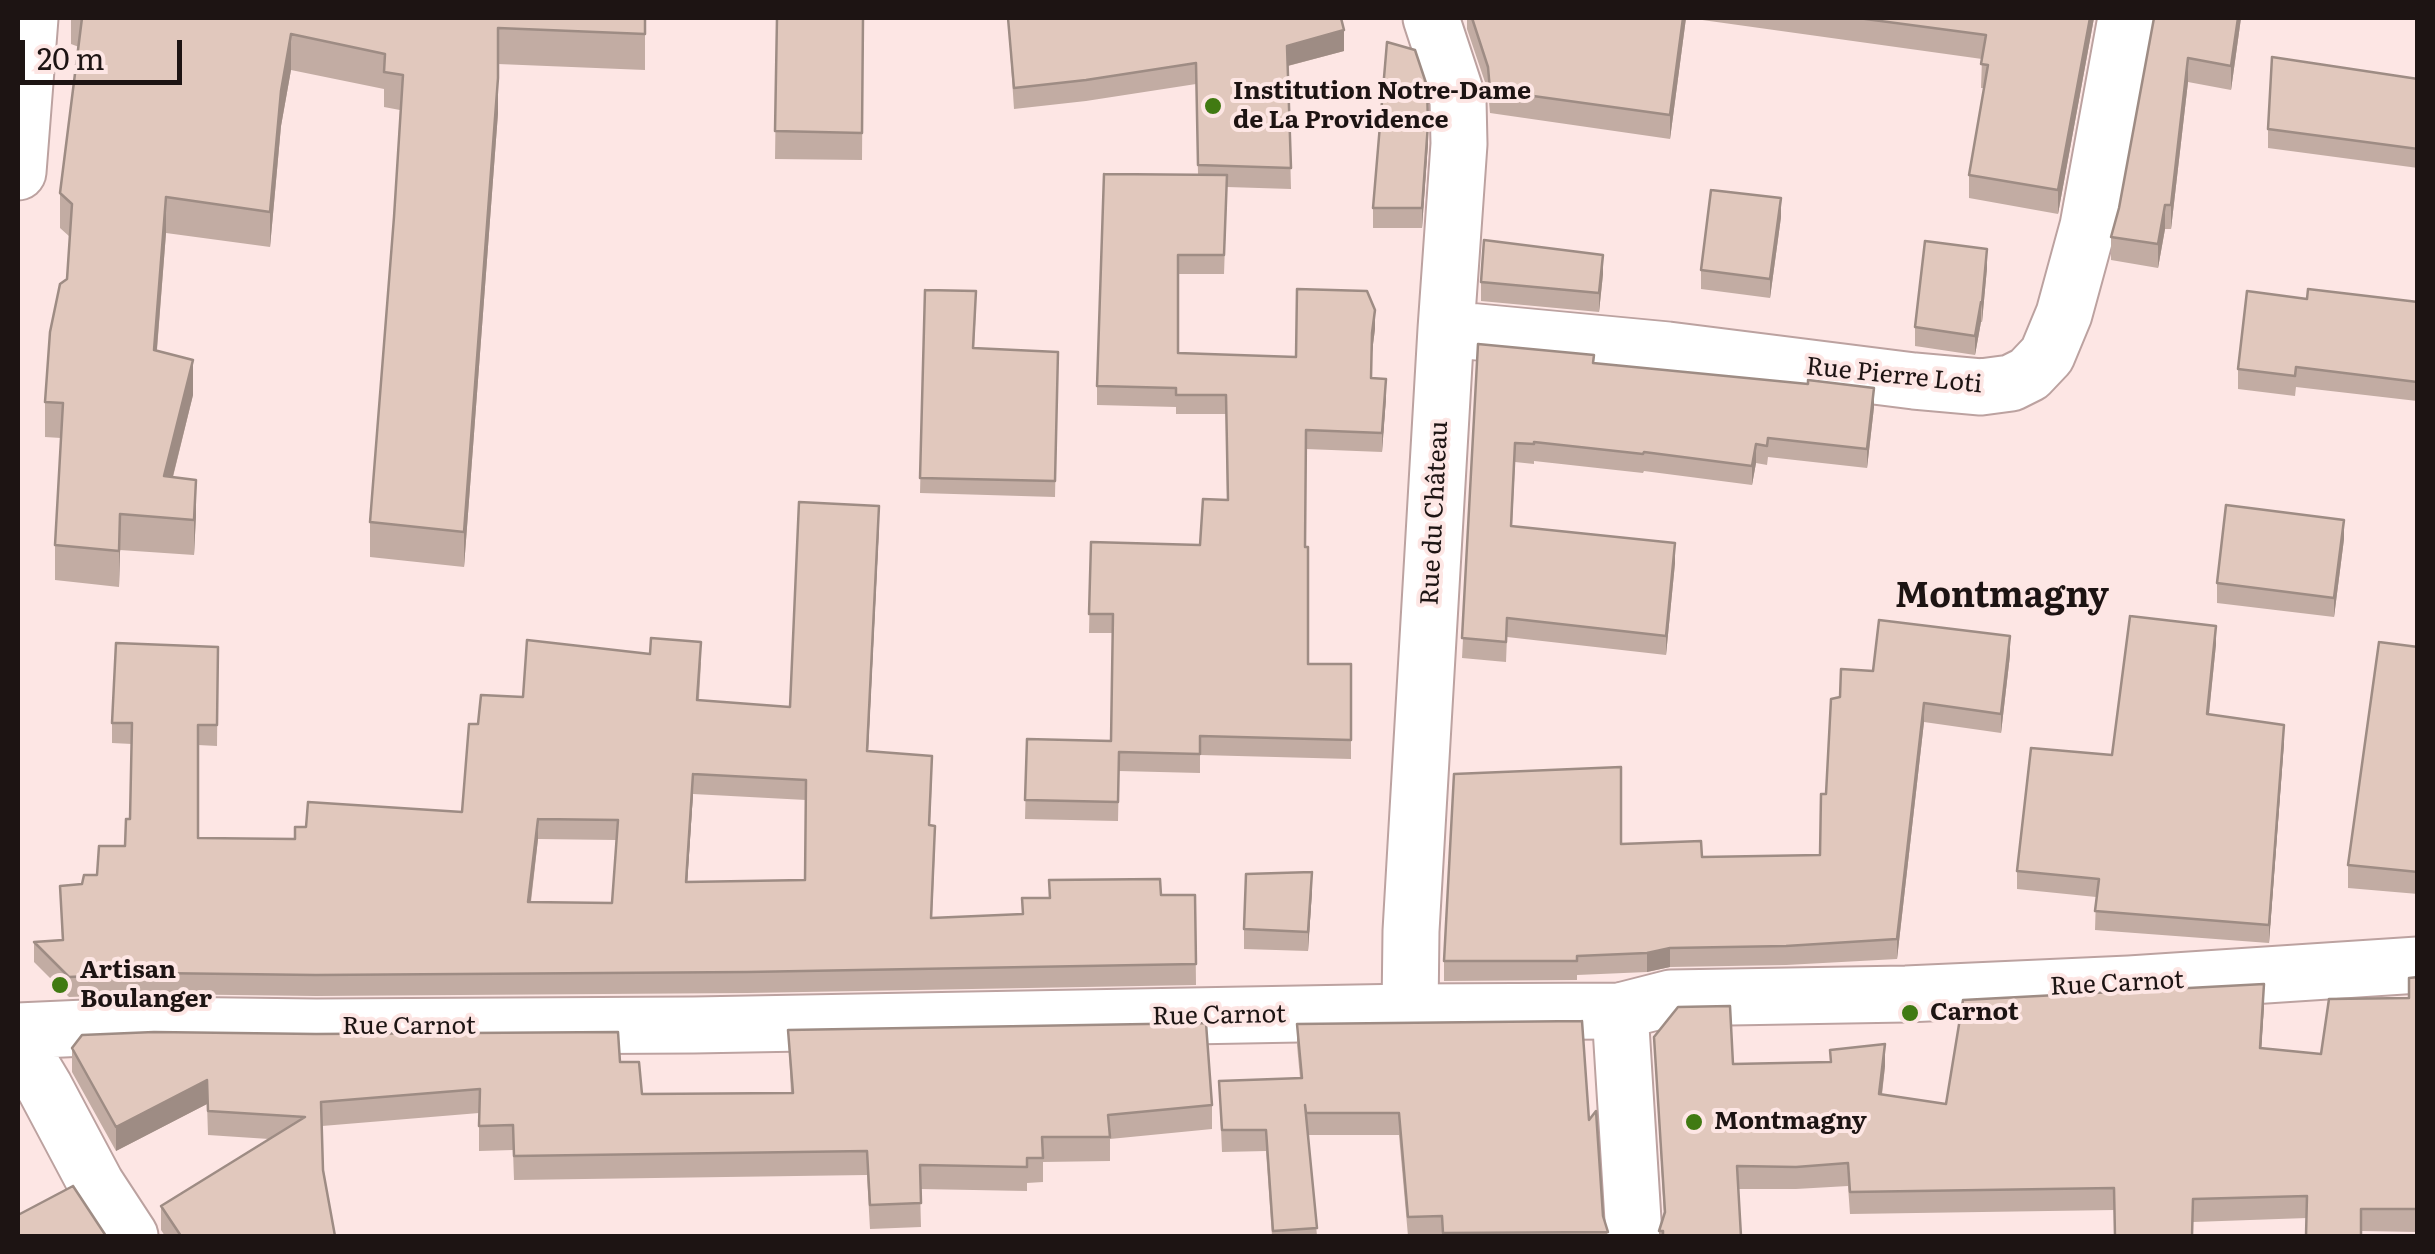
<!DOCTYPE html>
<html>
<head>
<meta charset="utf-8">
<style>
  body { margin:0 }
  #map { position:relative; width:2435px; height:1254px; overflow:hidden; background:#fde6e4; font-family:Literata,serif }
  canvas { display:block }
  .frame { position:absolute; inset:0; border:20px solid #1d1413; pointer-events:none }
  .scale { position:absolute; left:20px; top:40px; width:162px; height:45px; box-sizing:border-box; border:5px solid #1d1413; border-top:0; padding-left:12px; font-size:30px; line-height:35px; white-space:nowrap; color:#1d1413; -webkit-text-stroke:8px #fde6e4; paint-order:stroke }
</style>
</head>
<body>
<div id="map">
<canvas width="2435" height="1254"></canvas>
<div class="frame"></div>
<div class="scale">20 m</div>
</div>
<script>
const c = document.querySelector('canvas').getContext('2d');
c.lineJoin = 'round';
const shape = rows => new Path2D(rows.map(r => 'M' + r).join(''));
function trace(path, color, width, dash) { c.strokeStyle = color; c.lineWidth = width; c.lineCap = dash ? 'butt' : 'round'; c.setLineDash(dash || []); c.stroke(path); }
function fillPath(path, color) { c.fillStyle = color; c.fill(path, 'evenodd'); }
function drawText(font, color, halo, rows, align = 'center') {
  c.font = font + ' Literata,serif'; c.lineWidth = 8; c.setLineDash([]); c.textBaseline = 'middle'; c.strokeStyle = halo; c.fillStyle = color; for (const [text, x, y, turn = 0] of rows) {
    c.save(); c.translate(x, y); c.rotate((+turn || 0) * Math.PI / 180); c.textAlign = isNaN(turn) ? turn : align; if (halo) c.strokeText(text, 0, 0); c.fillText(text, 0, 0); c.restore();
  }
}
const street = shape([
  [1446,329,1668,350,1914,381,1981,387,2011,383,2029,374,2047,355,2064,314,2088,226,2126,18],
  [1620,1011,1634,1236],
  [1410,1012,1411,931,1446,329,1459,144,1458,100,1431,18]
]);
const secondary = shape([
  [18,172,30,18],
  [18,1031,153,1025,316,1027,694,1025,1410,1012,1620,1011,1671,998,1906,994,2129,984,2418,965],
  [18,1043,45,1088,96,1184,130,1236]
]);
const wall = shape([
  [71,18,645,18,645,70,498,64,498,113,464,567,370,557,370,522,394,217,400,110,384,107,384,89,291,70,281,126,270,247,166,233,157,350,193,395,173,477,196,515,194,555,120,550,119,587,55,580,55,545,61,438,45,437,45,402,67,279,70,237,60,228,60,193,79,47,71,44],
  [777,18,863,18,862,160,775,159],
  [1008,18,1344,51,1288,66,1291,189,1227,187,1224,274,1178,274,1178,353,1296,357,1375,329,1372,352,1371,378,1386,398,1382,452,1306,449,1305,547,1308,664,1351,664,1351,759,1200,755,1200,773,1119,771,1118,821,1025,819,1027,739,1111,741,1113,633,1089,633,1091,542,1200,545,1227,500,1226,414,1176,414,1176,407,1097,405,1097,386,1198,174,1196,84,1086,101,1014,109],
  [1467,18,1686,18,1670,139,1490,113,1488,91,1467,29],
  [1688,18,2094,18,2058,214,1969,198,1969,175,1984,88,1981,88,1982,59],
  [2154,18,2241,18,2231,90,2188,82,2171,229,2165,229,2158,268,2111,260,2111,237,2119,208],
  [2418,79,2418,168,2268,148,2268,129],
  [1428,143,1422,228,1373,228,1373,208],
  [1781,217,1770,298,1701,289,1701,270],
  [1987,268,1982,322,1981,322,1975,355,1915,346,1915,327],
  [1603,274,1599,312,1481,301,1481,282],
  [925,290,976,307,974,348,1058,352,1055,497,920,493],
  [2307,299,2418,302,2417,401,2296,387,2295,396,2238,389,2238,369],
  [1478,344,1874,407,1867,468,1768,457,1767,465,1756,463,1752,485,1644,471,1643,473,1534,461,1534,464,1515,462,1512,526,1675,563,1666,655,1507,637,1506,662,1462,658],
  [879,526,868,751,932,776,930,825,935,846,932,918,1022,914,1022,898,1049,898,1049,880,1161,895,1195,895,1196,985,747,993,316,996,153,994,69,997,34,962,34,942,62,940,60,886,82,884,97,875,125,846,130,819,132,744,112,743,112,723,218,647,217,746,198,745,198,838,295,839,306,827,462,812,478,724,523,697,701,662,699,700,790,707],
  [693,794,806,800,805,880,687,882],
  [538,839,616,840,612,903,531,902],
  [2344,539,2334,617,2217,603,2217,583],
  [2216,644,2209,714,2284,743,2269,943,2095,930,2096,897,2017,889,2017,871,2112,755],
  [2418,647,2418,894,2348,888,2348,865],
  [2010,655,2001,733,1924,722,1897,959,1786,965,1670,967,1647,972,1577,975,1577,980,1444,981,1444,961,1621,844,1702,857,1820,855,1826,794,1840,697,1873,671],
  [1312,891,1308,951,1244,949,1244,929],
  [2418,977,2418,1232,2361,1231,2307,1218,2193,1222,2193,1236,2114,1236,2114,1210,1850,1214,1848,1186,1796,1189,1738,1189,1741,1236,1659,1236,1659,1231,1664,1215,1654,1037,1733,1064,1830,1062,1830,1050,1885,1066,1882,1095,1946,1104,2264,1006,2261,1048,2321,1054,2409,998],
  [1297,1024,1589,1120,1603,1216,1608,1236,1408,1236,1399,1135,1308,1135,1317,1236,1272,1236,1266,1151,1222,1152,1219,1081,1300,1078,1297,1045],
  [788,1030,1212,1105,1212,1129,1110,1139,1110,1161,1043,1162,1043,1182,1027,1183,1027,1191,920,1189,921,1227,870,1229,867,1175,514,1180,513,1150,479,1151,479,1113,322,1126,323,1170,335,1236,165,1236,161,1230,161,1206,269,1139,208,1135,207,1104,116,1151,72,1072,72,1048,620,1062,642,1094,791,1093]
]);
const shadedWall = shape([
  [1683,18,1686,18,1670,139,1670,115],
  [2090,18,2094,18,2058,214,2058,190],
  [2238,18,2241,18,2231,90,2231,66],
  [498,28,498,113,464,567,464,532],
  [1344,30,1344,51,1287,66,1287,46],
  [291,34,291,70,281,126,270,247,270,212,281,91],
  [2188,58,2188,82,2171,229,2171,205],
  [1428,124,1428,143,1422,228,1422,208],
  [166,197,166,233,154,385,154,350],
  [1781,198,1781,217,1770,298,1770,279],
  [2165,205,2165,229,2158,268,2158,244],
  [1987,249,1987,268,1982,322,1982,303],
  [1603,255,1603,274,1599,312,1599,293],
  [1981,302,1981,322,1975,355,1975,336],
  [1375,310,1375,329,1372,352,1372,333],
  [193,360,193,395,164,512,164,476],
  [1386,379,1386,398,1382,452,1382,433],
  [1874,388,1874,407,1867,468,1867,449],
  [1756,444,1756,463,1752,485,1752,466],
  [196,480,196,515,194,555,194,520],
  [879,506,879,526,867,771,867,751],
  [120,514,120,550,119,587,119,551],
  [2344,520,2344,539,2334,617,2334,598],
  [1675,543,1675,563,1666,655,1666,636],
  [2216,626,2216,644,2207,732,2207,714],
  [2010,636,2010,655,2001,733,2001,714],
  [1924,703,1924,722,1897,959,1897,939],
  [2284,725,2284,743,2269,943,2269,925],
  [693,774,693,794,686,902,686,882],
  [538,819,538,839,528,923,528,902],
  [1312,872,1312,891,1308,951,1308,932],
  [1670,948,1670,967,1647,972,1647,953],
  [2264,984,2264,1006,2260,1070,2260,1048],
  [1885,1044,1885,1066,1879,1117,1879,1094],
  [207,1080,207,1104,116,1151,116,1127]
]);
const building = shape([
  [82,18,645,18,645,34,498,28,498,78,464,532,370,522,394,217,403,75,384,72,385,54,291,34,281,91,270,212,166,197,154,350,193,360,164,476,196,480,194,520,120,514,119,551,55,545,63,403,45,402,50,332,60,284,67,279,72,204,60,193,82,18],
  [777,18,863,18,862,133,775,131,777,18],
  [1008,18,1341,18,1344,30,1287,46,1291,168,1198,165,1196,63,1086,80,1014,88,1008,18],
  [1472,18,1683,18,1670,115,1490,90,1488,67,1472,18],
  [1858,18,2090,18,2058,190,1969,175,1988,65,1981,64,1986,35,1858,18],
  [2154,18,2238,18,2231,66,2188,58,2171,205,2165,205,2158,244,2111,237,2119,208,2154,18],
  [1387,42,1415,50,1427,86,1428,124,1422,208,1373,208,1387,42],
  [2272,57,2418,79,2418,149,2268,129,2272,57],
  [1104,174,1227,175,1224,255,1178,255,1178,353,1296,357,1297,289,1367,291,1375,310,1372,333,1371,378,1386,379,1382,433,1306,430,1305,547,1308,547,1308,664,1351,664,1351,740,1200,736,1200,754,1119,752,1118,802,1025,800,1027,739,1111,741,1113,614,1089,614,1091,542,1200,545,1203,499,1228,500,1226,395,1176,395,1176,388,1097,386,1104,174],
  [1711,190,1781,198,1770,279,1701,270,1711,190],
  [1484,240,1603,255,1599,293,1481,282,1484,240],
  [1925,241,1987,249,1982,303,1981,302,1975,336,1915,327,1925,241],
  [2308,289,2418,302,2417,382,2296,367,2295,376,2238,369,2247,291,2307,299,2308,289],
  [925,290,976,291,973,348,1058,352,1055,481,920,478,925,290],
  [1478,344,1594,355,1593,363,1808,384,1808,380,1874,388,1867,449,1768,438,1767,446,1756,444,1752,466,1644,452,1643,454,1534,442,1534,444,1515,443,1511,526,1675,543,1666,636,1507,618,1506,642,1462,638,1478,344],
  [799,502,879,506,867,751,932,756,929,825,935,826,931,918,1023,914,1022,898,1050,898,1049,880,1160,879,1161,895,1195,895,1196,964,747,972,316,975,153,973,69,977,34,942,63,940,60,886,82,884,84,875,97,875,99,846,125,846,126,819,130,819,132,723,112,723,116,643,218,647,217,725,198,725,198,838,295,839,295,827,306,827,308,802,462,812,469,724,478,724,481,695,523,697,527,640,650,654,651,638,701,642,697,700,790,707,799,502],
  [693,774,806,780,805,880,686,882,693,774],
  [538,819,618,820,612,903,528,902,538,819],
  [2226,505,2344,520,2334,598,2217,583,2226,505],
  [2130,616,2216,626,2207,714,2284,725,2269,925,2095,911,2099,879,2017,871,2031,748,2112,755,2130,616],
  [1879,620,2010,636,2001,714,1924,703,1897,939,1786,946,1670,948,1647,953,1577,956,1577,961,1444,961,1454,774,1621,767,1621,844,1701,841,1702,857,1820,855,1821,794,1826,794,1831,699,1840,697,1841,669,1873,671,1879,620],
  [2379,642,2418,647,2418,872,2348,865,2379,642],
  [1312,872,1308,932,1244,929,1246,874,1312,872],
  [2418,977,2418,1209,2361,1209,2361,1236,2306,1236,2307,1196,2193,1199,2192,1236,2115,1236,2114,1188,1850,1192,1848,1163,1796,1167,1737,1166,1741,1236,1663,1236,1663,1231,1659,1231,1665,1212,1654,1037,1678,1007,1730,1006,1733,1064,1831,1062,1830,1050,1885,1044,1879,1094,1946,1104,1963,1000,2264,984,2260,1048,2321,1054,2329,999,2409,998,2409,978,2418,977],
  [1582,1021,1589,1120,1596,1111,1603,1216,1608,1232,1443,1233,1442,1216,1408,1217,1399,1113,1306,1113,1305,1105,1317,1228,1273,1231,1266,1130,1222,1130,1219,1081,1302,1078,1297,1024,1582,1021],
  [1206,1023,1212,1105,1108,1115,1110,1137,1042,1137,1043,1158,1027,1158,1027,1167,920,1165,921,1203,870,1205,867,1151,514,1156,513,1125,479,1126,480,1089,321,1102,323,1170,335,1236,181,1236,161,1206,305,1117,208,1111,207,1080,116,1127,72,1048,82,1035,154,1032,316,1034,618,1032,620,1062,639,1062,642,1094,793,1093,788,1030,1206,1023],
  [73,1186,106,1236,18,1236,18,1215,73,1186]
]);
const markers = [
  [1213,106,10,"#417a12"],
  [60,985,10,"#417a12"],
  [1910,1013,10,"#417a12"],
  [1694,1122,10,"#417a12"]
];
const poiNames = [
  ["Institution Notre-Dame",1233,92],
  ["de La Providence",1233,121],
  ["Artisan",80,971],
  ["Boulanger",80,1000],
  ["Carnot",1930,1013],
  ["Montmagny",1714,1122]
];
const streetNames = [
  ["Rue Pierre Loti",1894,376,6],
  ["Rue du Château",1435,513,-87],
  ["Rue Carnot",2117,984,-3],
  ["Rue Carnot",1219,1016,-1],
  ["Rue Carnot",409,1027]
];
const districtNames = [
  ["Montmagny",2002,597]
];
trace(street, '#bca2a0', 59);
trace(secondary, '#bca2a0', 59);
trace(street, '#fff', 55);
trace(secondary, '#fff', 55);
fillPath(wall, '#c2aca3');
fillPath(shadedWall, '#9e8c84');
fillPath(building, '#e1c8bd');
trace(building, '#9e8c84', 2.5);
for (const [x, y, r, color] of markers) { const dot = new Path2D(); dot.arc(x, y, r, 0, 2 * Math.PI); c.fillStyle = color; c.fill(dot); trace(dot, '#fde6e4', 4); }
drawText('bold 25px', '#1d1413', '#fde6e4', poiNames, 'left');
drawText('25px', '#1d1413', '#fde6e4', streetNames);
drawText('bold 35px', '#1d1413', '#fde6e4', districtNames);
</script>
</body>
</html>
